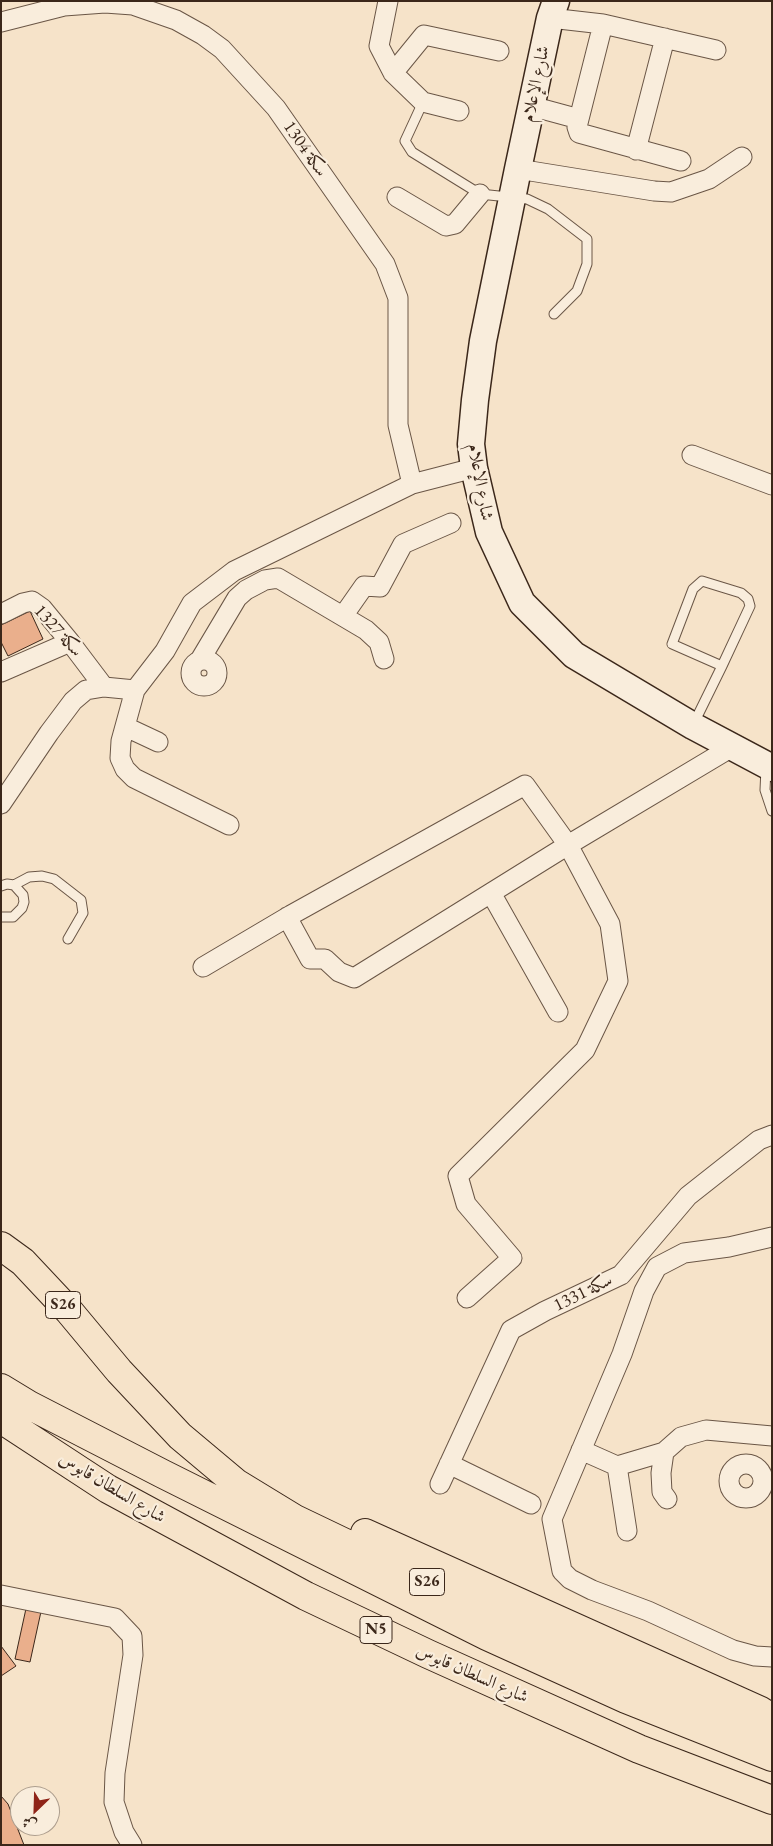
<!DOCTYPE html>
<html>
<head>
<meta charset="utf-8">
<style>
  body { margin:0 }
  #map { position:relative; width:773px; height:1846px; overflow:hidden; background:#f6e3c9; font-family:"EB Garamond",Amiri,serif }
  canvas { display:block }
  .frame { position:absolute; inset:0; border:2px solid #3b271a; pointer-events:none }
  .north { position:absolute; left:10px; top:1786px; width:50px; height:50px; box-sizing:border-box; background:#f9eddc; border:1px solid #ad9e8e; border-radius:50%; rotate:204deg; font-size:14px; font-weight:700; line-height:20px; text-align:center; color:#3b271a }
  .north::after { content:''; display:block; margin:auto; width:18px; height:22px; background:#8f2418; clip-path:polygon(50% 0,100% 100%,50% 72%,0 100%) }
</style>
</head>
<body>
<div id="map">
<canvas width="773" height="1846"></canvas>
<div class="frame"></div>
<div class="north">ش</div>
</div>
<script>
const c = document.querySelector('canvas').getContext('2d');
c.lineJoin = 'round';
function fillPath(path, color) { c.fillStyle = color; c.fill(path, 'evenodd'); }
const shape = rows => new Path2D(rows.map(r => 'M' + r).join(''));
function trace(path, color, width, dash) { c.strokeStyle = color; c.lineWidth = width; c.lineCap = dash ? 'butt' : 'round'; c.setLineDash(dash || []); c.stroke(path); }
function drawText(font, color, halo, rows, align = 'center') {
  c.font = font + ' "EB Garamond",Amiri,serif'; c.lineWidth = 4.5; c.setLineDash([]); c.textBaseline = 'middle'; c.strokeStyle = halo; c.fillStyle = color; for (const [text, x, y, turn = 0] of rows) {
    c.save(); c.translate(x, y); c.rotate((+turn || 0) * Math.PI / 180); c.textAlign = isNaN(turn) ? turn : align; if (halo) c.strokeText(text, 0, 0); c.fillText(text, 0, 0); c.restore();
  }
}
const building = shape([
  [30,611,43,639,8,656,1,642,1,625,30,611],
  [27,1604,42,1607,30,1662,15,1659,27,1604],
  [1,1646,16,1666,1,1676,1,1646],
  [1,1796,8,1804,24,1845,1,1845,1,1796]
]);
const service = shape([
  [423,102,405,141,412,152,480,194,527,199,548,209,587,239,587,264,577,291,554,314],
  [694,723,722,666,750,606,748,599,741,593,702,581,693,589,672,644,722,666],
  [766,768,765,790,772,811],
  [14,885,29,877,42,876,54,879,81,900,83,913,68,939],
  [1,886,7,884,14,885,23,895,24,902,22,908,13,917,1,917]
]);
const minor = shape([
  [388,1,379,46,393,73,423,102,459,111],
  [550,18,603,24,577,127,579,133,681,161],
  [1,22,64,6,105,3,133,5,176,20,203,35,222,49,276,108,385,264,398,298,398,425,412,484],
  [603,24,716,50],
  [393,73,424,35,499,51],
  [531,106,579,119],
  [636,150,665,38],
  [518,169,654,191,671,192,709,179,742,157],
  [397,197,446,226,455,224,480,194],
  [692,455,772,485],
  [1,614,23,603,32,601,42,608,70,642,104,687],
  [343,616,364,586,380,587,403,544,451,523],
  '191 673a13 13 0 1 1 26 0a13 13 0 1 1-26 0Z',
  [200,660,237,598,246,590,265,580,278,578,366,630,379,642,384,659],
  [1,672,70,642],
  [135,690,121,741,120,758,125,769,134,778,229,825],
  [126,727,158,742],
  [1,804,49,733,73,701,86,690,104,687,135,690,165,651,192,603,234,571,412,484,474,468],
  [491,893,558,1012],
  [287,917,310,959,325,959,339,972,354,978,568,845,732,747],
  [203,967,291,915,525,785,568,845,610,924,618,981,585,1050,458,1176,466,1204,512,1258,467,1298],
  [772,1237,729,1247,684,1253,657,1267,644,1291,622,1354,552,1519,562,1571,570,1579,592,1590,648,1611,733,1650,755,1656,772,1657],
  [581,1450,617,1466,664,1452,681,1437,706,1430,772,1436],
  [664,1452,661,1473,662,1492,667,1499],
  [449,1464,531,1504],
  '729 1481a17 17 0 1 1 34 0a17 17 0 1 1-34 0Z',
  [617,1466,627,1531],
  [440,1484,511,1330,545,1311,621,1275,688,1196,759,1140,772,1135],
  [1,1595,115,1618,132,1636,133,1655,115,1773,114,1802,124,1832,132,1845]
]);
const secondary = shape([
  [556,1,550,18,518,169,483,341,475,400,471,444,474,468,489,532,522,603,574,655,693,726,772,768]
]);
const trunk = shape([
  [1,1246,23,1262,69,1311,119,1371,180,1436,236,1483,295,1519,391,1565,538,1634,772,1735],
  [1,1388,29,1405,163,1474,487,1636,626,1699,772,1757],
  [1,1419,108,1489,306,1596,428,1654,639,1749,772,1800],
  [365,1533,761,1711]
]);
const shields = [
  [63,1305,35],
  [427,1582,35],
  [376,1630,32]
];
const shieldNames = [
  ["S26",63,1305],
  ["S26",427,1582],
  ["N5",376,1630]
];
const streetNames = [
  ["شارع الإعلام",536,84,-78],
  ["سكة 1304",305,149,55],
  ["شارع الإعلام",480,482,80],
  ["سكة 1327",58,631,48],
  ["سكة 1331",583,1293,-26],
  ["شارع السلطان قابوس",112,1488,31],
  ["شارع السلطان قابوس",472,1674,24]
];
fillPath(building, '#eaaf8c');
trace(building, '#3b271a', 1);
trace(service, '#6a5646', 11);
trace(minor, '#6a5646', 21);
trace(secondary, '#3b271a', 29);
trace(trunk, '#3b271a', 30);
trace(service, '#f9eddc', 9);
trace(minor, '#f9eddc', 19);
trace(secondary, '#f9eddc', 26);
trace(trunk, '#f6e3c9', 28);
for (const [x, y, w] of shields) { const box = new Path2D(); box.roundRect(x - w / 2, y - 13.5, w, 27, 4); c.fillStyle = '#f9eddc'; c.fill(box); trace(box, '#3b271a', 1); }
drawText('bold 16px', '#3b271a', null, shieldNames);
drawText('18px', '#3b271a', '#f9eddc', streetNames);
</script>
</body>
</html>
